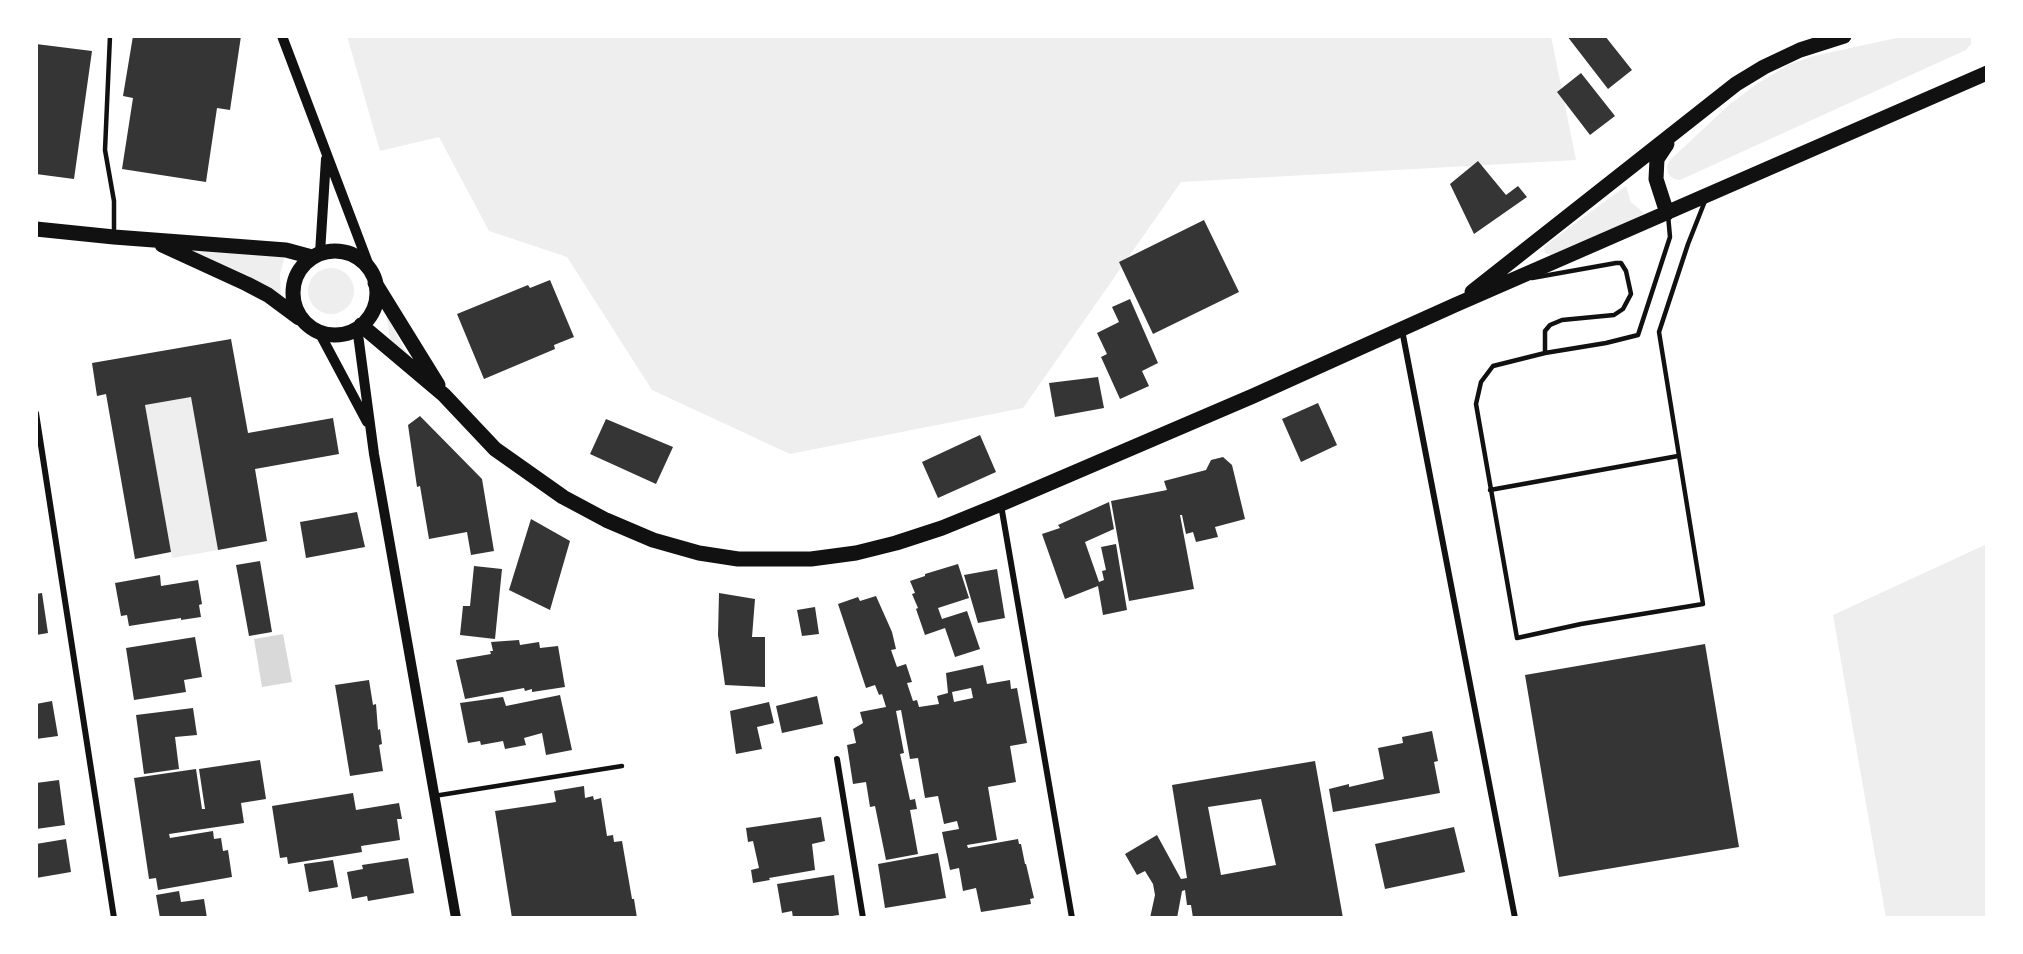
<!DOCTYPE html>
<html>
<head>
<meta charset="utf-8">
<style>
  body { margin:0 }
  #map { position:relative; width:2023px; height:954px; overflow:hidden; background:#fff; font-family:"Noto Sans",sans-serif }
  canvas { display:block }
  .frame { position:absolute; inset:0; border:38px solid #fff; pointer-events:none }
</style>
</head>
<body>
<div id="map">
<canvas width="2023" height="954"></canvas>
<div class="frame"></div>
</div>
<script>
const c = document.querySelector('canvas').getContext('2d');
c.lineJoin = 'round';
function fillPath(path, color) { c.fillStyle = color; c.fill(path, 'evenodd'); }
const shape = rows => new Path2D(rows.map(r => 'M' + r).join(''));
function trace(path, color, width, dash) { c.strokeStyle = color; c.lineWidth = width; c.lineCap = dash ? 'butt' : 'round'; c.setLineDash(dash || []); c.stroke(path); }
const green = shape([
  [347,36,1551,36,1576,160,1181,182,1023,408,790,454,652,390,567,257,489,231,439,137,380,151],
  [1906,36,1971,36,1971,44,1966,50,1680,180,1674,179,1668,174,1667,166,1670,160,1730,104,1758,83,1788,65,1813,56],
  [1626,186,1631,202,1644,213,1637,218,1551,255,1545,253,1544,247,1547,244],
  [188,249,285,256,280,274,281,298,213,260],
  '308 291a23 23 0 1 1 46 0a23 23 0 1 1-46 0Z',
  [386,314,406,352,421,371,391,344],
  [191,397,218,550,172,558,145,405],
  [1987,544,1987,918,1886,918,1833,615]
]);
const water = shape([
  [283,634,292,682,262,687,254,639]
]);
const building = shape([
  [133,36,241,36,230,110,217,108,206,182,122,169,133,98,123,96],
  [1567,36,1605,36,1632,70,1608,89],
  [36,44,92,51,74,179,36,174],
  [1581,73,1615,116,1590,135,1557,92],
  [1478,161,1506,195,1518,186,1527,197,1474,234,1450,184],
  [1204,220,1239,292,1153,334,1119,262],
  [550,280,574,337,554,345,555,349,484,379,457,314,528,285,530,288],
  [1130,299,1158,363,1142,371,1149,386,1120,399,1101,357,1107,354,1097,333,1119,322,1112,307],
  [231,339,248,433,333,418,339,454,255,469,267,541,218,550,191,397,145,405,171,552,135,559,106,394,97,396,92,363],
  [1098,377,1104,408,1055,417,1049,383],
  [1318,403,1337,445,1301,462,1282,419],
  [420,416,482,479,494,551,471,555,467,532,429,539,420,486,417,487,408,425],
  [606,419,673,447,656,484,590,454],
  [980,435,996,472,938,498,922,462],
  [1223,457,1232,465,1245,519,1215,527,1218,537,1196,542,1193,532,1186,534,1182,515,1180,515,1194,589,1129,601,1111,501,1167,490,1164,481,1206,470,1211,460],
  [1109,502,1114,529,1085,542,1099,582,1104,580,1102,571,1106,570,1101,547,1116,544,1127,610,1103,615,1098,586,1065,599,1042,534,1060,528,1058,525],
  [357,512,365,547,306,558,300,522],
  [531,519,570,541,550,610,509,590],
  [260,561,272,632,249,636,236,565],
  [958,564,969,598,938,608,942,619,967,611,980,649,955,657,945,628,925,635,916,609,918,608,912,594,915,593,910,581,925,576,925,574],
  [474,566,502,569,495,639,460,635,463,606,470,606],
  [997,569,1005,618,978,623,964,575],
  [160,575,161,586,198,580,202,604,199,605,201,617,181,620,181,618,129,626,127,615,121,616,115,583],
  [42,593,48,633,36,635,36,594],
  [719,593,755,599,752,637,765,637,765,687,725,685,718,635],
  [876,596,892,632,896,649,891,650,897,667,906,664,912,682,907,683,913,701,917,700,919,707,939,704,937,696,948,693,946,673,983,665,987,684,1010,680,1011,689,1017,688,1027,743,1010,746,1016,782,988,787,997,840,967,845,968,848,1018,839,1019,844,1021,844,1025,864,1026,864,1034,898,1030,899,1031,904,981,912,976,888,963,891,959,868,950,870,942,832,959,829,957,821,944,824,938,796,925,798,918,758,910,759,901,710,896,711,904,753,900,754,910,800,915,799,917,809,910,810,918,854,886,860,875,806,870,807,866,782,853,784,847,745,856,743,853,729,863,723,860,712,886,707,882,694,879,695,875,685,866,688,838,604,858,597,860,601],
  [971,688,973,698,954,702,952,692],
  [815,607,819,634,802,636,797,610],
  [195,637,202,677,184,680,186,692,134,700,126,648],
  [519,640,520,645,539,642,540,648,558,646,565,687,532,692,532,689,525,691,524,688,465,699,456,660,491,654,490,651,493,651,491,642],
  [1705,644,1739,847,1559,877,1525,675],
  [369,680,373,705,376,704,378,730,380,729,382,744,379,745,383,771,350,776,335,685],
  [560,695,572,750,546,755,542,733,524,738,526,745,505,749,503,741,481,745,480,741,468,743,460,703,503,697,506,706],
  [817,696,823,724,782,733,776,706],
  [52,701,58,736,36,739,36,704],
  [769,702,774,723,757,727,762,749,736,754,730,711],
  [193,708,197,735,175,737,179,769,144,774,136,715],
  [1432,731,1438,761,1434,762,1440,793,1333,812,1329,789,1349,784,1349,787,1384,779,1378,748,1403,743,1402,737],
  [260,760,266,799,241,803,244,823,169,834,170,838,213,831,214,839,221,838,223,851,228,850,232,877,158,890,156,878,149,879,134,778,196,769,202,809,205,809,199,769],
  [1315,761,1343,918,1193,918,1191,905,1187,905,1185,890,1182,891,1177,918,1150,918,1155,895,1153,884,1145,871,1137,875,1125,854,1157,835,1181,879,1187,878,1172,785],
  [1261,799,1276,865,1221,875,1208,807],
  [59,780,65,825,36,829,36,783],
  [584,786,585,798,593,796,594,800,601,798,607,836,613,835,614,842,622,841,632,899,634,899,637,918,512,918,495,811,556,802,554,791],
  [353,793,356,810,399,803,402,819,397,819,400,840,361,846,362,852,288,864,287,857,280,858,272,806],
  [821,817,825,841,812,844,815,870,769,878,770,880,753,883,751,870,759,868,753,841,748,842,746,828],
  [1454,827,1465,872,1385,889,1375,844],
  [66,839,71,872,36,878,36,844],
  [938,853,946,898,885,908,878,864],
  [408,858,414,893,368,901,367,896,352,899,347,872,363,869,362,865],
  [333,860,338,887,309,892,304,864],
  [834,875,839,915,818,918,793,918,792,911,782,913,777,884],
  [179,891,181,902,204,899,207,918,160,918,156,895]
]);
const service = shape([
  [110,36,105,150,114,201,114,233],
  [1668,215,1670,237,1638,335,1606,343,1545,353,1493,366,1481,382,1476,404,1517,638,1581,624,1703,604,1659,332,1688,244,1705,201],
  [1532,278,1616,263,1621,263,1626,271,1631,294,1623,309,1614,315,1562,320,1550,325,1545,331,1545,353],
  [1490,490,1678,456],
  [434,796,622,766]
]);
const minor = shape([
  [1402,330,1515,918],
  [36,413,114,918],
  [1001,505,1072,918],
  [837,759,863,918]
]);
const tertiary = shape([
  [282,36,371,271],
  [320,253,326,159],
  [357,327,374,454,456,918],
  [319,332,367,422]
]);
const primary = shape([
  [1667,144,1657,159,1656,179,1667,213],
  [36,229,114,237,286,250,312,257],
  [162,245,247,284,268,295,299,318],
  '293 293a42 42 0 1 1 84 0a42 42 0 1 1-84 0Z',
  [375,283,438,385],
  [1472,292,1736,84,1764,67,1800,50,1844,36],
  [361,325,444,395,495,449,563,497,606,520,653,540,699,553,738,559,811,559,856,553,896,543,942,528,1001,504,1253,396,1455,305,1987,73]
]);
fillPath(green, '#eee');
fillPath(water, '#d9d9d9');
fillPath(building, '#353535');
trace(service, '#111', 4.5);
trace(minor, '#111', 6);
trace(tertiary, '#111', 10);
trace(primary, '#111', 15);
</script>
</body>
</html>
